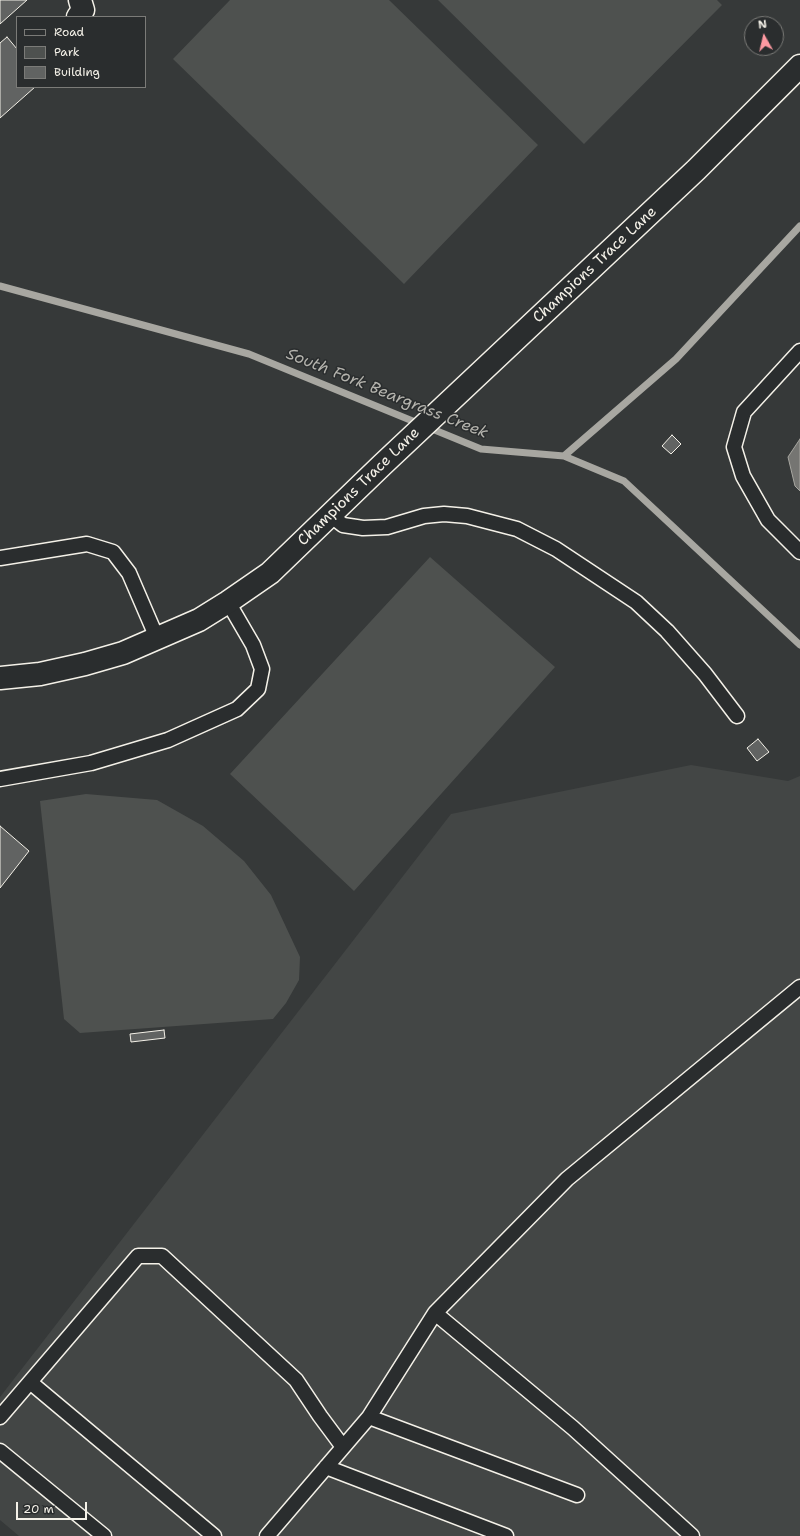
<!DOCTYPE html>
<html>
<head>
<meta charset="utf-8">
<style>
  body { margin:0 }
  #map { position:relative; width:800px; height:1536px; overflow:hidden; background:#363939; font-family:"Shantell Sans",sans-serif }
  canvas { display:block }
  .legend { position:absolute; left:16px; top:16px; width:130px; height:72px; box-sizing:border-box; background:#2a2d2e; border:1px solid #7b7b78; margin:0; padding:5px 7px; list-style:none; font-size:12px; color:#f4f1e8 }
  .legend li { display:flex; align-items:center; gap:8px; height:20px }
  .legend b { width:20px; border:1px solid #7b7b78 }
  .north { position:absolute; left:744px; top:16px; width:40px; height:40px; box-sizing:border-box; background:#2a2d2e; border:1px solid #7b7b78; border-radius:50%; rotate:352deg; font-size:11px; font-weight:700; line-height:16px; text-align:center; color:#f4f1e8 }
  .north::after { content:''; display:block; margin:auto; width:14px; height:18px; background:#ff9aa2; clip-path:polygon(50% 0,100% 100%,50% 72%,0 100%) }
  .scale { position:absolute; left:16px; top:1502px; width:71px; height:18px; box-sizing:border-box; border:2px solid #f4f1e8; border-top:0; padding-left:5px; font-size:12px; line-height:14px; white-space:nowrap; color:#f4f1e8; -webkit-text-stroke:3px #2a2d2e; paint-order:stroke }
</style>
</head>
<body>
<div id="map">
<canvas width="800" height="1536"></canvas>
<ul class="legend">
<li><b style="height:5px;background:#2a2d2e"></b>Road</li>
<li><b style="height:11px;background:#4e514f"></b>Park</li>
<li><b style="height:11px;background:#616362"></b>Building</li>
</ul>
<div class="north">N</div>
<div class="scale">20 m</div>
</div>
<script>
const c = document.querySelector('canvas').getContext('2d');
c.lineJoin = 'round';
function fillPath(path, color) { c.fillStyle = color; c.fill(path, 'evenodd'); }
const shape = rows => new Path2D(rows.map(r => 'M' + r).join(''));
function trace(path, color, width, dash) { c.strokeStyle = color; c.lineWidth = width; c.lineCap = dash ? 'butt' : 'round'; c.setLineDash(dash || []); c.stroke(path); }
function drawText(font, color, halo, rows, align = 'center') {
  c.font = font + ' "Shantell Sans",sans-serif'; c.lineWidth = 3; c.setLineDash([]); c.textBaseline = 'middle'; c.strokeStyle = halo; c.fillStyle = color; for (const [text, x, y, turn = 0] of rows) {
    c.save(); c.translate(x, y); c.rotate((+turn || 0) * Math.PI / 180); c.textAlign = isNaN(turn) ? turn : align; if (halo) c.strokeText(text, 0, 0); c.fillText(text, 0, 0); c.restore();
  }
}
const built = shape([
  [691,765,788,781,800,776,800,1536,19,1536,0,1520,0,1397,451,814]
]);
const green = shape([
  [230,0,389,0,538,145,404,284,173,59],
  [438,0,717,0,722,5,584,144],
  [430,557,555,667,354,891,230,774],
  [86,794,157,800,203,826,244,861,271,895,300,957,299,980,286,1003,273,1019,80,1033,64,1019,40,801]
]);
const water = shape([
  [800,439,800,491,795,486,788,457,800,439]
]);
const stream = shape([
  [0,286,249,354,481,449,564,456,676,359,800,226],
  [564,456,624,481,800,645]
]);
const building = shape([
  [0,0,27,0,0,24,0,0],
  [7,37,17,49,17,87,35,87,0,118,0,43,7,37],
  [672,435,681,444,671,454,662,446,672,435],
  [758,739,769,752,757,761,747,748,758,739],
  [0,826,29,851,0,888,0,826],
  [164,1030,165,1038,131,1042,130,1034,164,1030]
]);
const service = shape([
  [800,351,744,412,734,447,743,476,768,520,800,552],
  [330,515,343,525,363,528,387,527,424,516,444,514,467,516,517,529,556,549,636,602,667,631,705,674,737,716],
  [0,558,87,544,113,552,129,573,157,638],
  [0,779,91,763,168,740,237,709,258,689,262,669,253,645,228,602],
  [435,1313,567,1179,800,987],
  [30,1382,214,1536],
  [0,1417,138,1256,162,1256,296,1380,320,1416,343,1447],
  [369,1417,435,1313,573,1428,692,1536],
  [0,1451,104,1536],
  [326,1467,506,1536],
  [267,1536,369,1417,577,1495]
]);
const minor = shape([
  [78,17,83,10,80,0]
]);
const tertiary = shape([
  [0,678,40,674,85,664,123,653,199,620,228,602,270,573,382,465,696,170,800,66]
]);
const streetNames = [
  ["Champions Trace Lane",595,265,-43],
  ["Champions Trace Lane",359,487,-44]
];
const waterNames = [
  ["South Fork Beargrass Creek",387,394,22]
];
fillPath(built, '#434645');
fillPath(green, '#4e514f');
fillPath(water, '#757572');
trace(water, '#a8a7a1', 1);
trace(stream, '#a8a7a1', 7);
fillPath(building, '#616362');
trace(building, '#f4f1e8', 1);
trace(service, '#f4f1e8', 17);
trace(minor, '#f4f1e8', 25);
trace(tertiary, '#f4f1e8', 25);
trace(service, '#2a2d2e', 14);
trace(minor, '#2a2d2e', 22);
trace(tertiary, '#2a2d2e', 22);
drawText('15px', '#f4f1e8', '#2a2d2e', streetNames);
drawText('italic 16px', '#b4b3ad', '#2a2d2e', waterNames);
</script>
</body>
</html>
